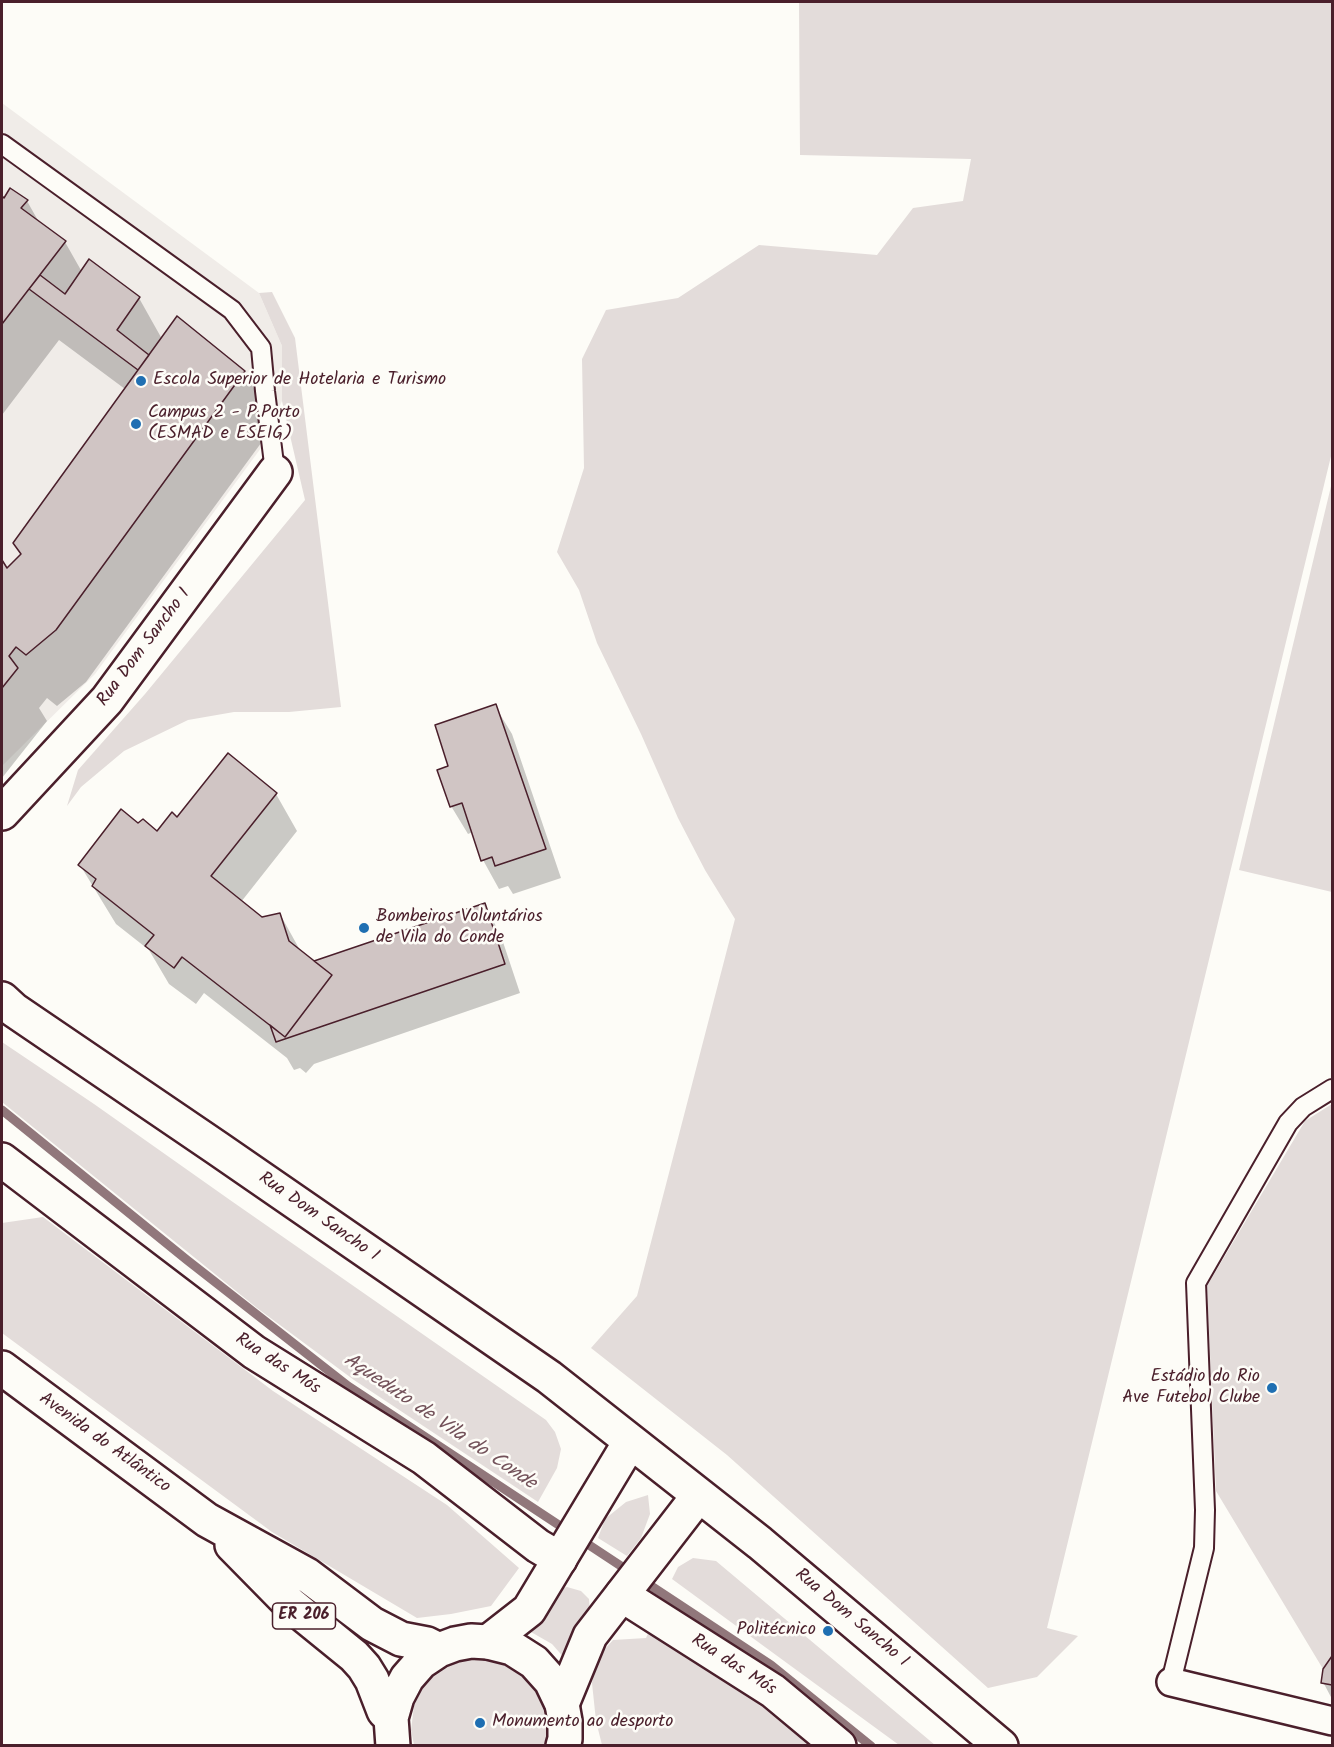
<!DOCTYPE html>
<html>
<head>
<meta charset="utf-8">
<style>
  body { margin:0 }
  #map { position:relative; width:1334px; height:1747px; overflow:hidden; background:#fdfcf7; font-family:Kalam,sans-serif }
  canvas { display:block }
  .frame { position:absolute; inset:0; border:3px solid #4a1f2b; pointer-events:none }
</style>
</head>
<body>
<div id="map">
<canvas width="1334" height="1747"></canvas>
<div class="frame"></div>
</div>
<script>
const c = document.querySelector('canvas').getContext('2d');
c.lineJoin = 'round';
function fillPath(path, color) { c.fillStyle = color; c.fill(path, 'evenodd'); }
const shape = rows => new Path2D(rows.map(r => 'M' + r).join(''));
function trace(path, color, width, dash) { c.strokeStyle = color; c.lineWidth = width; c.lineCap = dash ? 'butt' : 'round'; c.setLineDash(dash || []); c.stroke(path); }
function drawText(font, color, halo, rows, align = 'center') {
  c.font = font + ' Kalam,sans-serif'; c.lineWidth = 5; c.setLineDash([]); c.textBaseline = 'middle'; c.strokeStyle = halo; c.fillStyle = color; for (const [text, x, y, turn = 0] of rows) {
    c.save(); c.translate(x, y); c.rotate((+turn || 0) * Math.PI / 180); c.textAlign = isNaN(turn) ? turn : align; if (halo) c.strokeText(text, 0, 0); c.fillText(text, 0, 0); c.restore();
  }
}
const built = shape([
  [2,103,259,293,282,346,282,401,261,448,95,674,2,766]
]);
const green = shape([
  [799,2,1332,2,1332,452,1047,1628,1078,1636,1037,1677,988,1688,727,1455,591,1348,637,1296,735,919,705,870,678,818,641,734,597,643,579,590,557,552,584,468,582,359,606,310,678,298,759,245,877,255,913,208,963,201,971,159,800,155],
  [272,292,295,338,341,707,289,712,234,712,188,720,124,751,81,787,67,806,78,770,145,694,305,500,282,401,282,346,259,293],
  [1332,482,1332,892,1239,870],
  [2,1042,94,1104,230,1200,546,1420,555,1432,561,1449,557,1468,538,1502,354,1380,257,1308,2,1102],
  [1332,1104,1332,1685,1321,1683,1323,1669,1216,1491,1207,1286,1305,1121],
  [43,1217,273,1391,447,1505,519,1568,491,1606,451,1614,417,1618,272,1532,2,1333,2,1223],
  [648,1495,650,1514,641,1538,627,1556,598,1538,605,1519,626,1502],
  [693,1558,716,1561,935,1745,899,1745,672,1579,678,1567],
  [567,1587,581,1591,589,1599,590,1613,566,1660,552,1644,531,1632,557,1590],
  [650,1629,762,1697,820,1745,602,1745,596,1721,592,1683,596,1659,613,1640,646,1638],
  [483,1656,506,1660,525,1672,540,1690,549,1711,550,1734,547,1745,414,1745,411,1730,414,1706,423,1686,440,1669,460,1659]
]);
const shadow = shape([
  [2,198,5,200,27,201,40,224,65,242,82,272,139,298,162,339,177,318,244,372,275,424,86,682,57,706,47,698,39,708,47,721,2,778,2,563,7,570,22,555,125,389,59,340,2,415],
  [495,706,512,734,561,878,513,894,508,886,499,889,483,860,473,832,468,834,451,806,450,767],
  [276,794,297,831,241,902,262,919,280,914,301,952,319,967,484,905,500,933,520,993,314,1064,306,1073,300,1068,294,1070,287,1058,204,993,196,1004,169,984,149,950,116,924,80,865,138,825,157,833,178,819],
  [1332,1659,1332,1699,1323,1682,1325,1670]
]);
const stream = shape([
  [2,1110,187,1260,348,1386,771,1665,871,1746]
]);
const building = shape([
  [10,188,28,200,21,208,66,241,2,324,2,196,4,198,10,188],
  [89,259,140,297,117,330,149,355,138,370,29,289,40,275,65,294,89,259],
  [177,316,245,371,56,630,26,655,16,647,9,656,18,668,2,688,2,560,7,568,21,554,13,543,177,316],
  [496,704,546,849,495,866,492,857,481,861,462,803,450,807,437,770,448,766,435,725,496,704],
  [228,753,277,793,211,876,262,917,280,913,289,941,332,975,285,1037,182,957,174,968,145,946,154,935,92,886,96,879,78,865,121,809,138,823,143,819,157,831,172,812,177,817,228,753],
  [485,903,505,964,276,1042,270,1025,285,1037,332,975,314,961,485,903],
  [1332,1656,1332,1685,1321,1683,1323,1669,1332,1656]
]);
const service = shape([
  [2,144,232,310,261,348,265,391,275,472],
  [1171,1682,1204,1548,1205,1510,1196,1283,1288,1123,1303,1107,1332,1089]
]);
const pedestrian = shape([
  [1171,1682,1332,1721]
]);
const minor = shape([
  [2,1160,254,1352,424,1458,538,1546,560,1559],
  [622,1595,773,1691,839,1746]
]);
const tertiary = shape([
  [2,813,107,700,275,472],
  [2,999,14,1010,217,1148,549,1377,760,1543,1001,1746],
  [488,1642,529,1610,630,1442],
  [562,1704,590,1636,699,1495]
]);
const primary = shape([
  [2,1368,207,1520,307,1575,372,1624,401,1639,427,1644,439,1650],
  [232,1545,290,1604,354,1656,364,1667,372,1680,384,1711,391,1718],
  [393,1746,391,1718,397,1697,407,1678,421,1662,439,1650,455,1644,471,1641,488,1642,512,1648,534,1662,551,1681,562,1704,565,1721,565,1739,563,1746]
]);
const markers = [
  [141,381,6,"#1f6fb2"],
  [136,424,6,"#1f6fb2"],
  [364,928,6,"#1f6fb2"],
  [1272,1388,6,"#1f6fb2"],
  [828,1631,6,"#1f6fb2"],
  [480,1723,6,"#1f6fb2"]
];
const shields = [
  [304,1616,63]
];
const shieldNames = [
  ["ER 206",304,1616]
];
const poiNames = [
  ["Escola Superior de Hotelaria e Turismo",153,381],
  ["Campus 2 - P.Porto",148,414],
  ["(ESMAD e ESEIG)",148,435],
  ["Bombeiros Voluntários",376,918],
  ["de Vila do Conde",376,939],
  ["Estádio do Rio",1260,1378,"right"],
  ["Ave Futebol Clube",1260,1399,"right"],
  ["Politécnico",816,1631,"right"],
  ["Monumento ao desporto",492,1723]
];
const streetNames = [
  ["Rua Dom Sancho I",145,648,-53],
  ["Rua Dom Sancho I",318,1218,35],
  ["Rua das Mós",277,1365,33],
  ["Avenida do Atlântico",104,1444,36],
  ["Rua Dom Sancho I",851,1619,40],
  ["Rua das Mós",733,1666,33]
];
const waterNames = [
  ["Aqueduto de Vila do Conde",439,1423,34]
];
fillPath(built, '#f0ece8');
fillPath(green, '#e3dcda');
fillPath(shadow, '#0003');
trace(stream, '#91777b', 9);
fillPath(building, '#d0c5c4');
trace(building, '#4a1f2b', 1.5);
trace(service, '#4a1f2b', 22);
trace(pedestrian, '#4a1f2b', 32);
trace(minor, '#4a1f2b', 38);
trace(tertiary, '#4a1f2b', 38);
trace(primary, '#4a1f2b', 38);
trace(service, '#fdfcf7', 18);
trace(pedestrian, '#fdfcf7', 27);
trace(minor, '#fdfcf7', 33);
trace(tertiary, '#fdfcf7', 33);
trace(primary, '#fdfcf7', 33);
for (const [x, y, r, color] of markers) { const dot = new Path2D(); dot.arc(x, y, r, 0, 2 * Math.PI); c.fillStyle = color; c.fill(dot); trace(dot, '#fdfcf7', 2); }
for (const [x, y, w] of shields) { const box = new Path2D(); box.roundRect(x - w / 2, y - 13, w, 26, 4.5); c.fillStyle = '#fdfcf7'; c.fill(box); trace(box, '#4a1f2b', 1.5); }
drawText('bold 16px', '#4a1f2b', null, shieldNames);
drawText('18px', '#4a1f2b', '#fdfcf7', poiNames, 'left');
drawText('18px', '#4a1f2b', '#fdfcf7', streetNames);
drawText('italic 20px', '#73525a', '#fdfcf7', waterNames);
</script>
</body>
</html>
